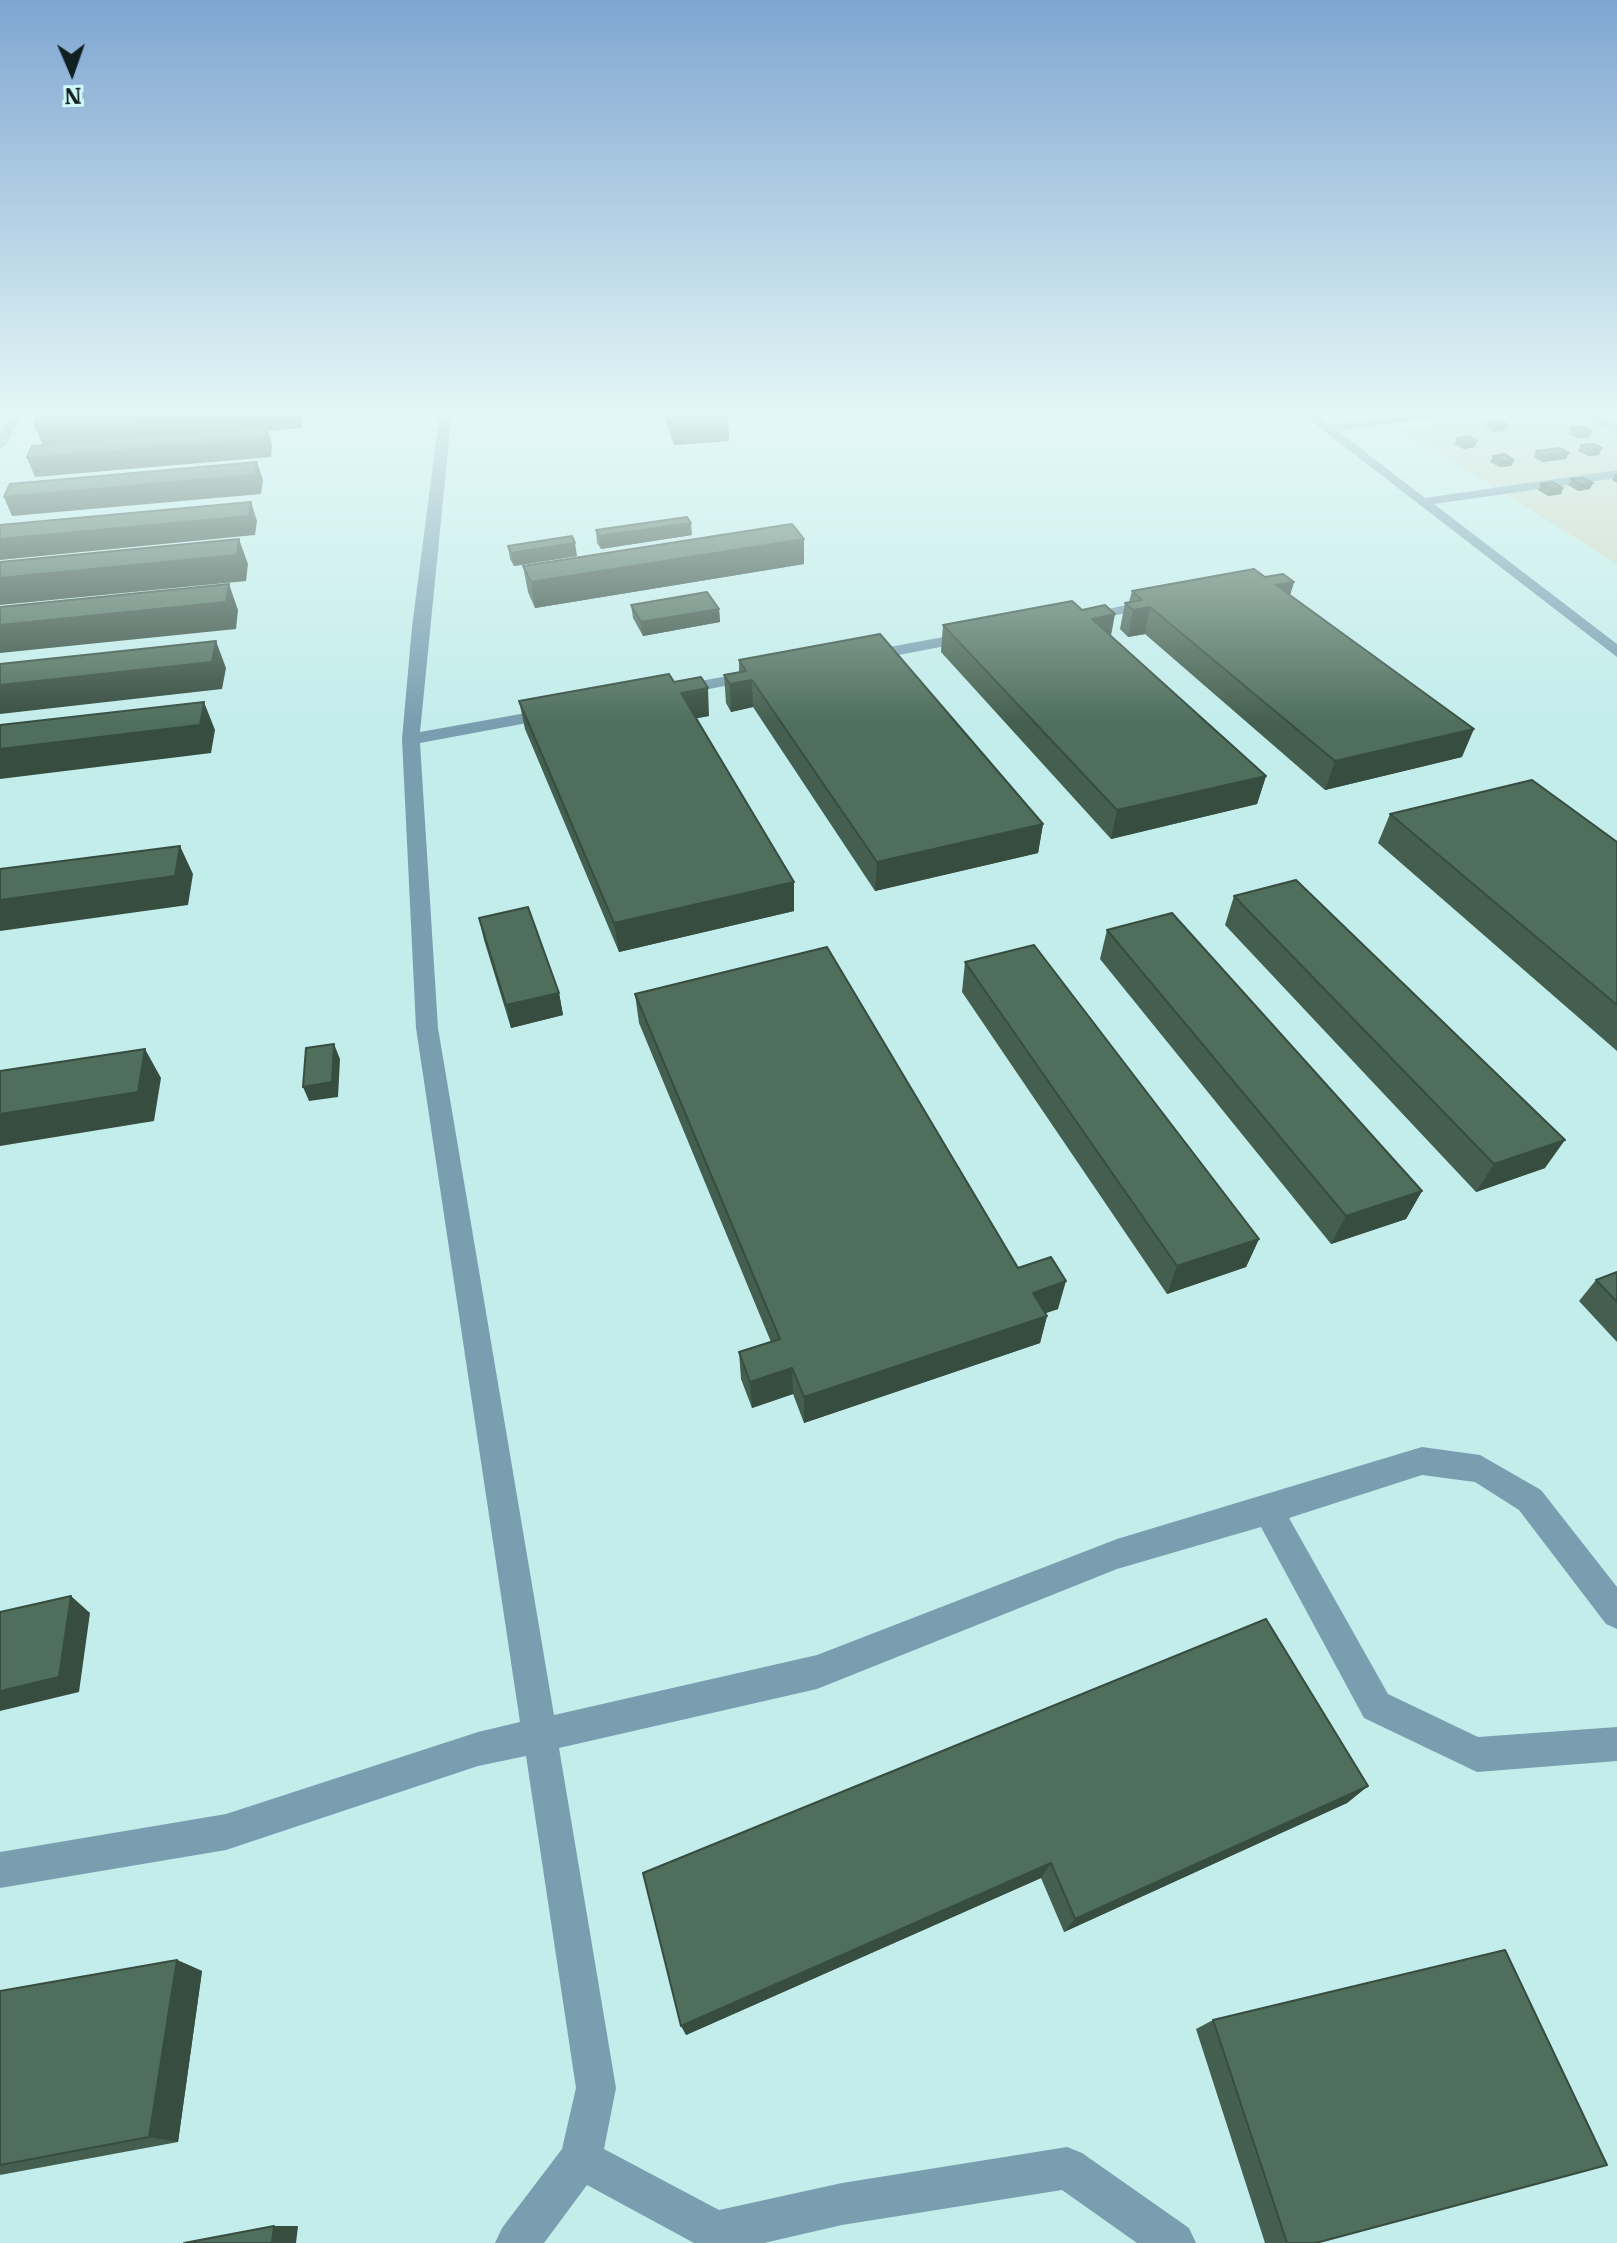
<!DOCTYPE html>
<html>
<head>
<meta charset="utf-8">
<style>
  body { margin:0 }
  #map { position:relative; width:1617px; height:2243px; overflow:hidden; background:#c3edeb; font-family:"IBM Plex Serif",serif }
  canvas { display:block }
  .north { position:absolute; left:32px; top:32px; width:80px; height:80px; -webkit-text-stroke:6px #d0faf9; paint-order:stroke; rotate:178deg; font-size:22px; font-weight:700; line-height:32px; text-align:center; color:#101f1f }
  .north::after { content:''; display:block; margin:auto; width:28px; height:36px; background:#101f1f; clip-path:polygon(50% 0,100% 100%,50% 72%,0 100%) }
</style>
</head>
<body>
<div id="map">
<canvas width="1617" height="2243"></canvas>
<div class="north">N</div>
</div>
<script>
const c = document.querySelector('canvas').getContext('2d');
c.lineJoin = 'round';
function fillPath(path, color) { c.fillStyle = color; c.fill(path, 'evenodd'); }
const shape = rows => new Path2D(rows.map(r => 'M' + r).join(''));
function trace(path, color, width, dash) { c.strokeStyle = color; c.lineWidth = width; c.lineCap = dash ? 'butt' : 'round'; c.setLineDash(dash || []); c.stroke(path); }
const green = shape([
  [1556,410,1617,410,1617,564,1401,429]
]);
const minor = shape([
  [13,410,25,410,6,445,0,449,0,434,13,410],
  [440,410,452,410,420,732,554,708,562,713,554,718,420,743,438,1028,554,1715,817,1655,1117,1539,1422,1447,1480,1455,1541,1490,1617,1587,1617,1629,1606,1624,1519,1510,1475,1482,1422,1475,1289,1518,1388,1694,1478,1737,1617,1727,1617,1761,1477,1772,1364,1718,1261,1527,1117,1569,817,1689,559,1748,616,2088,604,2149,719,2210,842,2183,1067,2147,1082,2153,1189,2228,1196,2243,1137,2243,1062,2190,842,2225,764,2243,694,2243,587,2185,544,2243,495,2243,502,2228,562,2149,576,2088,526,1756,478,1766,226,1850,0,1888,0,1852,226,1814,478,1732,520,1722,416,1028,402,739,412,627,440,410],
  [1297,410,1311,410,1330,425,1454,410,1494,410,1338,431,1425,498,1617,470,1617,478,1434,504,1617,644,1617,657,1297,410],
  [1579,411,1587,411,1617,425,1617,434,1579,415,1579,411],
  [1156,598,1161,600,1161,606,1082,622,1074,617,1156,598],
  [971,632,977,634,977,640,862,662,854,657,862,652,971,632],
  [755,671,763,676,761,679,673,696,665,691,673,686,755,671]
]);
const wall = shape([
  [661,410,722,410,728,423,729,441,674,445],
  [1488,421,1506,430,1494,432,1486,427],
  [1571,428,1589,437,1578,438,1569,434],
  [1457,438,1477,441,1475,447,1463,449,1454,444],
  [1581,445,1599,455,1588,456,1578,451],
  [1536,451,1566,459,1542,462,1534,457],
  [1493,456,1514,460,1511,466,1499,467,1490,462],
  [1615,474,1617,474,1617,483,1612,480],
  [1571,479,1590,489,1578,491,1568,485],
  [1541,484,1561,494,1548,496,1538,490],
  [596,530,692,535,601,549,597,543],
  [804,539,804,564,535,608,528,592,523,566],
  [508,546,577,556,514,566,510,559],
  [1265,577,1294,582,1290,595,1462,757,1325,790,1145,634,1128,637,1120,629,1125,603,1129,602,1132,591],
  [631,605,719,609,720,622,643,636,633,618],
  [943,625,1111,636,1266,776,1257,804,1111,839,941,652],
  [739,660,1043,824,1038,853,875,891,753,707,731,712,726,703,724,675,739,673],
  [674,682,709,716,696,718,794,882,794,911,619,952,525,729,519,701],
  [1390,814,1617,842,1617,1051,1378,843],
  [1234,896,1545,1168,1476,1192,1225,925],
  [479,918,559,993,563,1015,511,1028,484,940],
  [1107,930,1422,1191,1406,1219,1331,1244,1100,959],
  [965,962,1259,1239,1246,1267,1167,1294,962,992],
  [635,994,1018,1268,1058,1309,1045,1313,1047,1316,1040,1343,804,1423,793,1394,752,1408,741,1379,739,1352,771,1342,639,1023],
  [1617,1272,1617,1342,1579,1301,1596,1280],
  [1368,1786,1347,1803,1064,1932,1041,1878,686,2035,643,1873],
  [177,1960,202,1971,178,2142,0,2175,0,1991],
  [1213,2020,1316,2243,1265,2243,1196,2029]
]);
const shadedWall = shape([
  [222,410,304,410,302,428,268,431,272,445,271,457,35,477,27,458,44,448,34,425],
  [728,423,729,441,674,445,672,427],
  [1508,425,1506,430,1494,432,1496,426],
  [1592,431,1589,437,1578,438,1580,433],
  [1477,441,1475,447,1463,449,1465,443],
  [1602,448,1599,455,1588,456,1590,450],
  [1569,453,1566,459,1542,462,1545,456],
  [1514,460,1511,466,1499,467,1501,461],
  [257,462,263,480,261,494,12,516,4,497],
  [1593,483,1590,489,1578,491,1581,485],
  [1563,488,1561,494,1548,496,1551,489],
  [251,502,257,521,255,535,0,560,0,539],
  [691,523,692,535,601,549,599,536],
  [239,539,248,564,246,581,0,605,0,578],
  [804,539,804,564,535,608,531,582],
  [575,543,577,556,514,566,511,553],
  [1294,582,1286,608,1276,585],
  [229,584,238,610,236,629,0,653,0,625],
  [1150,607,1145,634,1128,637,1133,610],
  [719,609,720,622,643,636,641,622],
  [1115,614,1110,641,1092,619],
  [216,641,226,668,222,689,0,714,0,685],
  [752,680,753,707,731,712,730,684],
  [708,688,709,716,683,721,681,693],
  [204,702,215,730,211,753,0,779,0,749],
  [1474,729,1462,757,1325,790,1335,761],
  [1266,776,1257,804,1111,839,1117,810],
  [1043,824,1038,853,875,891,877,862],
  [180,846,193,874,188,905,0,931,0,900],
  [794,882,794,911,619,952,614,923],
  [559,993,563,1015,511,1028,506,1005],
  [334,1044,340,1059,338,1097,309,1101,303,1087],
  [145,1049,161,1078,154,1121,0,1146,0,1114],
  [1565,1140,1545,1168,1476,1192,1494,1164],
  [1422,1191,1406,1219,1331,1244,1346,1216],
  [1259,1239,1246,1267,1167,1294,1177,1266],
  [1066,1281,1058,1309,1026,1320,1033,1293],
  [1047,1316,1040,1343,804,1423,804,1397],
  [792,1368,793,1394,752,1408,750,1382],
  [71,1596,90,1613,79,1692,0,1711,0,1691],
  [1368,1786,1347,1803,1064,1932,1075,1919],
  [1051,1863,1041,1878,686,2035,681,2026],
  [177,1960,202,1971,178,2142,149,2137],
  [274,2226,298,2226,296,2243,272,2243]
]);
const building = shape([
  [42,410,222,410,34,425,42,410],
  [666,410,722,410,728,423,672,427,666,410],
  [1500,420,1508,425,1496,426,1488,421,1500,420],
  [1583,426,1592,431,1580,433,1571,428,1583,426],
  [267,427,265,439,27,458,32,446,267,427],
  [1469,436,1477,441,1465,443,1457,438,1469,436],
  [1593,444,1602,448,1590,450,1581,445,1593,444],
  [1560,448,1569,453,1545,456,1536,451,1560,448],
  [1505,454,1514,460,1501,461,1493,456,1505,454],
  [257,462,255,475,4,497,10,484,257,462],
  [1583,478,1593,483,1581,485,1571,479,1583,478],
  [1553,482,1563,488,1551,489,1541,484,1553,482],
  [251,502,249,516,0,539,0,525,251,502],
  [687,517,691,523,599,536,596,530,687,517],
  [792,524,804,539,531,582,523,566,792,524],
  [572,536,575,543,511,553,508,546,572,536],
  [239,539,237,555,0,578,0,562,239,539],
  [1254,569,1265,577,1283,574,1294,582,1276,585,1474,729,1335,761,1150,607,1133,610,1125,603,1142,600,1132,591,1254,569],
  [229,584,226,602,0,625,0,607,229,584],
  [707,592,719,609,641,622,631,605,707,592],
  [1072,601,1082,610,1105,605,1115,614,1092,619,1266,776,1117,810,943,625,1072,601],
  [880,634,1043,824,877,862,752,680,730,684,724,675,746,671,739,660,880,634],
  [216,641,212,662,0,685,0,664,216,641],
  [669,674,674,682,701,677,708,688,681,693,794,882,614,923,519,701,669,674],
  [204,702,200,725,0,749,0,725,204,702],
  [1532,780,1617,842,1617,1005,1390,814,1532,780],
  [180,846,175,876,0,900,0,869,180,846],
  [1296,880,1565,1140,1494,1164,1234,896,1296,880],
  [528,907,559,993,506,1005,479,918,528,907],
  [1172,913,1422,1191,1346,1216,1107,930,1172,913],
  [1034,945,1259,1239,1177,1266,965,962,1034,945],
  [827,947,1018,1268,1051,1257,1066,1281,1033,1293,1047,1316,804,1397,792,1368,750,1382,739,1352,780,1339,635,994,827,947],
  [334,1044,332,1082,303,1087,306,1048,334,1044],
  [145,1049,138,1092,0,1114,0,1071,145,1049],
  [1617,1272,1617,1302,1596,1280,1617,1272],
  [71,1596,59,1677,0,1691,0,1612,71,1596],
  [1266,1619,1368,1786,1075,1919,1051,1863,681,2026,643,1873,1266,1619],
  [1505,1950,1607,2165,1316,2243,1287,2243,1213,2020,1505,1950],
  [177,1960,149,2137,0,2165,0,1991,177,1960],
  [274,2226,272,2243,184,2243,274,2226]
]);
fillPath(green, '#d0d8c3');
fillPath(minor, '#799eb0');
fillPath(wall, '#445f4f');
fillPath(shadedWall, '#374d40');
fillPath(building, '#4f6e5c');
trace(building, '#374d40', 2);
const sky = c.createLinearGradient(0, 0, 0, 724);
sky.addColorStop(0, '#7fa6d1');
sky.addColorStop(0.57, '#e4f7f6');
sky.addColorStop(1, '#e4f7f600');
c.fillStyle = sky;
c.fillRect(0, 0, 1617, 724);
</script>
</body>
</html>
